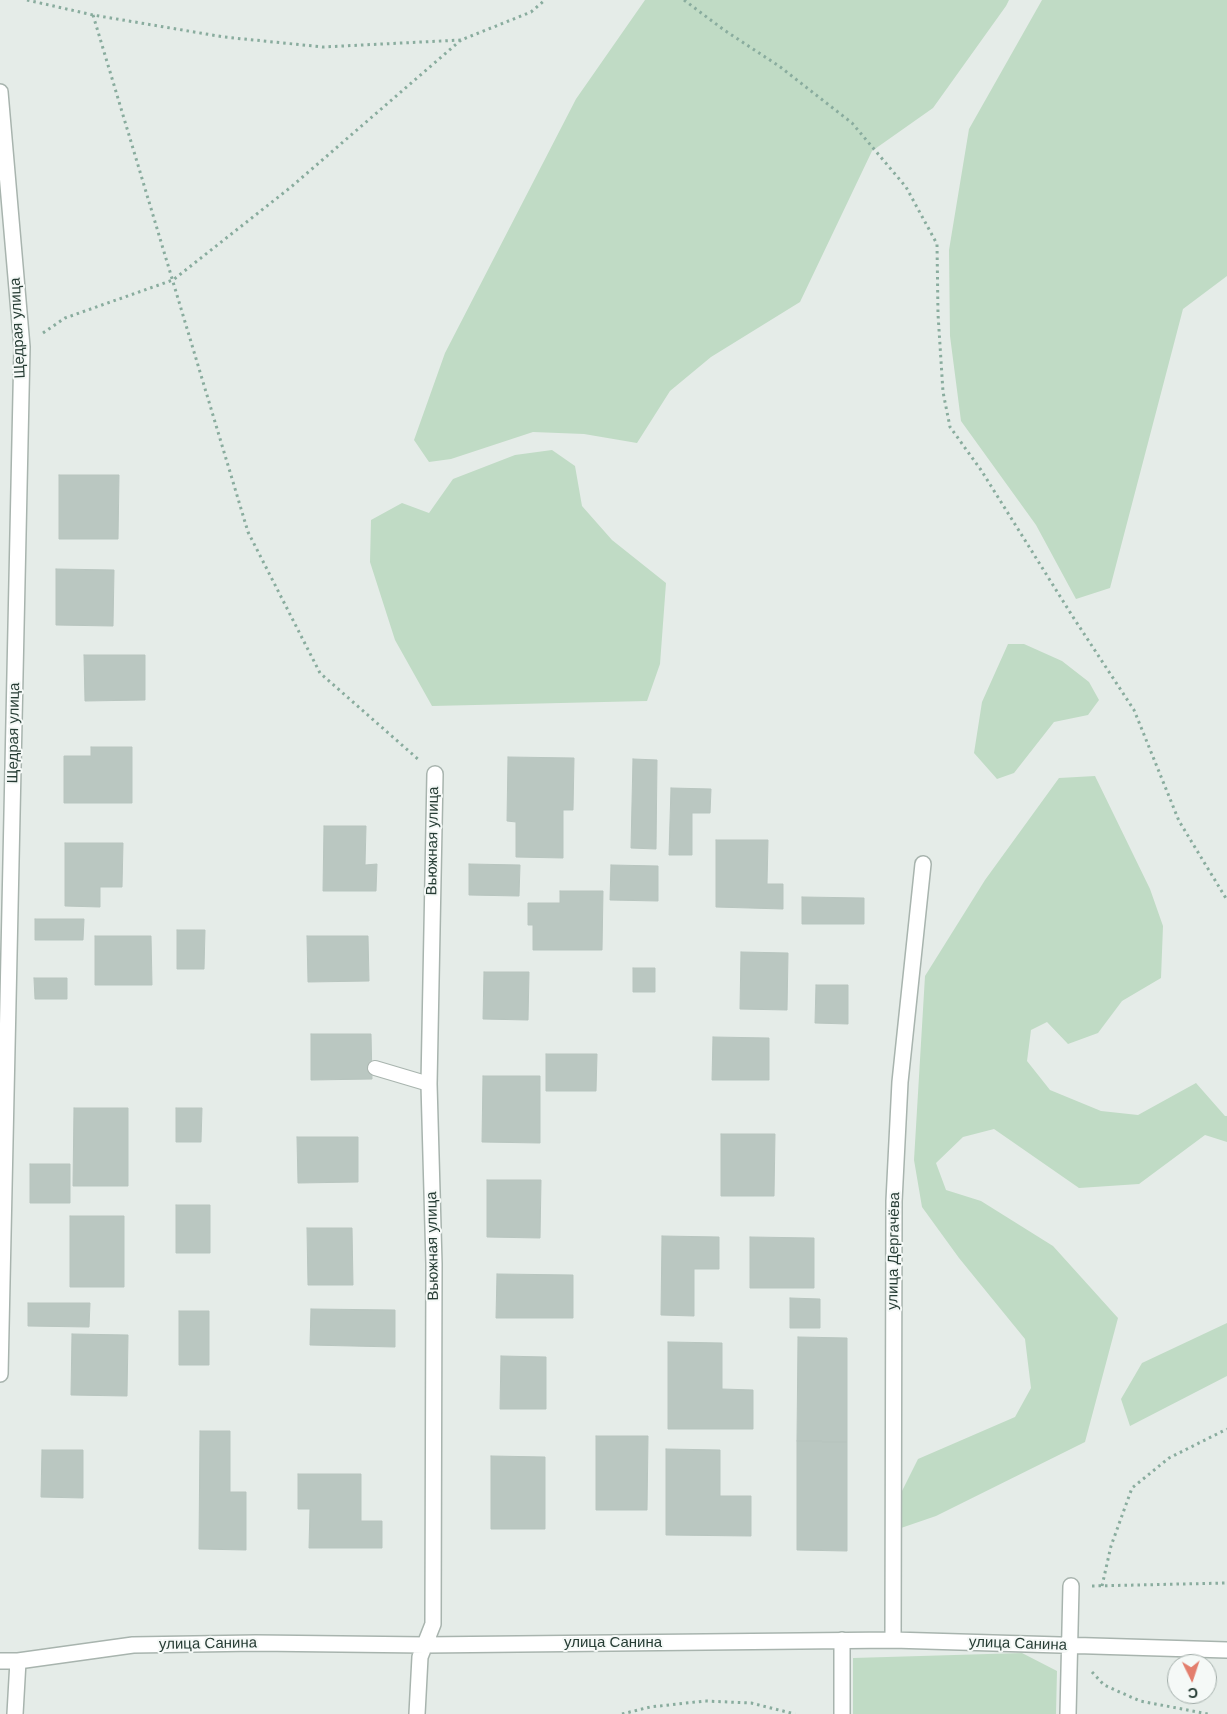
<!DOCTYPE html>
<html>
<head>
<meta charset="utf-8">
<style>
  body { margin:0 }
  #map { position:relative; width:1227px; height:1714px; overflow:hidden; background:#e5ece8; font-family:Arial,sans-serif }
  canvas { display:block }
  .north { position:absolute; left:1167px; top:1654px; width:50px; height:50px; box-sizing:border-box; background:#f5f9f7; border:1px solid #a2ada9; border-radius:50%; rotate:176deg; font-size:14px; font-weight:700; line-height:20px; text-align:center; color:#263c34 }
  .north::after { content:''; display:block; margin:auto; width:18px; height:22px; background:#e37e6d; clip-path:polygon(50% 0,100% 100%,50% 72%,0 100%) }
</style>
</head>
<body>
<div id="map">
<canvas width="1227" height="1714"></canvas>
<div class="north">С</div>
</div>
<script>
const c = document.querySelector('canvas').getContext('2d');
c.lineJoin = 'round';
function fillPath(path, color) { c.fillStyle = color; c.fill(path, 'evenodd'); }
const shape = rows => new Path2D(rows.map(r => 'M' + r).join(''));
function trace(path, color, width, dash) { c.strokeStyle = color; c.lineWidth = width; c.lineCap = dash ? 'butt' : 'round'; c.setLineDash(dash || []); c.stroke(path); }
function drawText(font, color, halo, rows, align = 'center') {
  c.font = font + ' Arial,sans-serif'; c.lineWidth = 4; c.setLineDash([]); c.textBaseline = 'middle'; c.strokeStyle = halo; c.fillStyle = color; for (const [text, x, y, turn = 0] of rows) {
    c.save(); c.translate(x, y); c.rotate((+turn || 0) * Math.PI / 180); c.textAlign = isNaN(turn) ? turn : align; if (halo) c.strokeText(text, 0, 0); c.fillText(text, 0, 0); c.restore();
  }
}
const green = shape([
  [645,0,1009,0,1006,6,933,108,872,151,800,302,711,357,670,391,637,443,584,434,533,432,451,459,429,462,414,440,445,353,576,99],
  [1042,0,1227,0,1227,276,1183,309,1110,588,1076,599,1036,525,961,421,950,336,949,250,969,129],
  [552,450,575,466,582,506,612,540,666,583,660,664,647,701,432,706,395,640,370,562,371,520,402,503,429,513,453,479,515,455],
  [1008,644,1024,644,1062,661,1089,682,1099,700,1088,715,1054,722,1014,773,997,779,974,753,982,702],
  [1095,776,1150,889,1163,926,1161,978,1122,1001,1098,1033,1068,1044,1047,1022,1031,1030,1027,1061,1050,1090,1101,1111,1138,1115,1196,1083,1225,1116,1227,1116,1227,1142,1205,1135,1139,1184,1079,1188,994,1129,963,1137,936,1163,946,1190,981,1201,1053,1246,1118,1318,1085,1442,936,1516,901,1528,899,1497,918,1459,1015,1417,1031,1388,1025,1339,959,1258,922,1207,914,1160,925,976,985,880,1059,778],
  [1227,1323,1227,1376,1130,1426,1121,1399,1142,1363],
  [1022,1653,1057,1671,1056,1714,853,1714,853,1658]
]);
const building = shape([
  [59,475,119,475,118,539,59,539,59,475],
  [56,569,114,570,113,626,56,625,56,569],
  [84,655,145,655,145,700,85,701,84,655],
  [91,747,132,747,132,803,64,803,64,756,91,756,91,747],
  [508,757,574,758,573,810,563,810,563,858,516,857,516,822,507,821,508,757],
  [633,759,657,760,656,849,631,848,633,759],
  [671,788,711,789,710,813,692,813,692,855,669,855,671,788],
  [324,826,366,826,365,865,377,864,376,891,323,891,324,826],
  [716,840,768,840,767,884,783,884,783,909,716,907,716,840],
  [65,843,123,843,122,887,100,887,100,907,65,906,65,843],
  [469,864,520,865,519,896,469,895,469,864],
  [611,865,658,866,658,901,610,900,611,865],
  [560,891,603,891,602,950,533,950,533,925,528,925,528,903,560,903,560,891],
  [802,897,864,898,864,924,802,924,802,897],
  [35,919,84,919,83,940,35,940,35,919],
  [177,930,205,930,204,969,177,969,177,930],
  [95,936,151,936,152,985,95,985,95,936],
  [307,936,368,936,369,981,308,982,307,936],
  [741,952,788,953,787,1010,740,1009,741,952],
  [633,968,655,968,655,992,633,992,633,968],
  [484,972,529,972,528,1020,483,1019,484,972],
  [34,978,67,978,67,999,35,999,34,978],
  [816,985,848,985,848,1024,815,1023,816,985],
  [311,1034,371,1034,372,1079,311,1080,311,1034],
  [713,1037,769,1038,769,1080,712,1080,713,1037],
  [546,1054,597,1054,596,1091,546,1091,546,1054],
  [483,1076,540,1076,540,1143,482,1142,483,1076],
  [74,1108,128,1108,128,1186,73,1186,74,1108],
  [176,1108,202,1108,201,1142,176,1142,176,1108],
  [721,1134,775,1134,774,1196,721,1196,721,1134],
  [297,1137,358,1137,358,1182,298,1183,297,1137],
  [30,1164,70,1164,70,1203,30,1203,30,1164],
  [487,1180,541,1180,540,1238,487,1237,487,1180],
  [176,1205,210,1205,210,1253,176,1253,176,1205],
  [70,1216,124,1216,124,1287,70,1287,70,1216],
  [307,1228,352,1228,353,1285,308,1285,307,1228],
  [662,1236,719,1237,719,1269,694,1269,694,1316,661,1315,662,1236],
  [750,1237,814,1238,814,1288,750,1288,750,1237],
  [497,1274,573,1275,573,1318,496,1318,497,1274],
  [790,1298,820,1299,820,1328,790,1328,790,1298],
  [28,1303,90,1303,89,1327,28,1326,28,1303],
  [311,1309,395,1310,395,1347,310,1345,311,1309],
  [179,1311,209,1311,209,1365,179,1365,179,1311],
  [72,1334,128,1335,127,1396,71,1395,72,1334],
  [798,1337,847,1338,847,1442,797,1441,798,1337],
  [668,1342,722,1343,722,1389,753,1390,753,1429,668,1429,668,1342],
  [501,1356,546,1357,546,1409,500,1409,501,1356],
  [200,1431,230,1431,230,1492,246,1492,246,1550,199,1549,200,1431],
  [596,1436,648,1436,647,1510,596,1510,596,1436],
  [797,1441,847,1442,847,1551,797,1550,797,1441],
  [666,1449,720,1450,720,1496,751,1496,751,1536,666,1535,666,1449],
  [42,1450,83,1450,83,1498,41,1497,42,1450],
  [491,1456,545,1457,545,1529,491,1529,491,1456],
  [298,1474,361,1474,361,1521,382,1521,382,1548,309,1548,310,1509,298,1509,298,1474]
]);
const path = shape([
  [27,0,93,15,224,37,323,47,461,40,531,12,545,0],
  [684,0,724,30,779,66,852,123,906,187,937,244,938,314,943,392,950,427,981,470,1073,617,1134,710,1179,821,1227,900],
  [93,15,248,532,320,673,419,760],
  [43,333,65,318,173,280,291,187,461,40],
  [1092,1586,1227,1583],
  [1102,1586,1111,1546,1132,1488,1169,1458,1227,1429],
  [1092,1672,1104,1685,1140,1701,1208,1714],
  [622,1714,650,1707,705,1701,751,1703,795,1714]
]);
const service = shape([
  [375,1068,429,1084]
]);
const minor = shape([
  [0,92,22,347,0,1374],
  [842,1640,842,1714],
  [893,1640,894,1201,900,1082,923,864],
  [0,1661,18,1661,133,1645,256,1643,425,1645,893,1640,1227,1650],
  [15,1714,18,1661],
  [417,1714,420,1657,433,1624,434,1264,429,1084,435,774],
  [1068,1714,1071,1586]
]);
const streetNames = [
  ["Щедрая улица",18,328,-93],
  ["Щедрая улица",14,733,-89],
  ["Вьюжная улица",433,841,-89],
  ["Вьюжная улица",433,1246,-91],
  ["улица Дергачёва",894,1251,-89],
  ["улица Санина",613,1643],
  ["улица Санина",208,1644,-1],
  ["улица Санина",1018,1644,2]
];
fillPath(green, '#c0dbc5');
fillPath(building, '#bac7c1');
trace(building, '#b8c5bf', 1);
trace(service, '#a8b4ae', 16);
trace(minor, '#a8b4ae', 18);
trace(path, '#89ac9e', 3, [2.5, 4]);
trace(service, '#fff', 14);
trace(minor, '#fff', 15);
drawText('15px', '#263c34', '#f5f9f7', streetNames);
</script>
</body>
</html>
